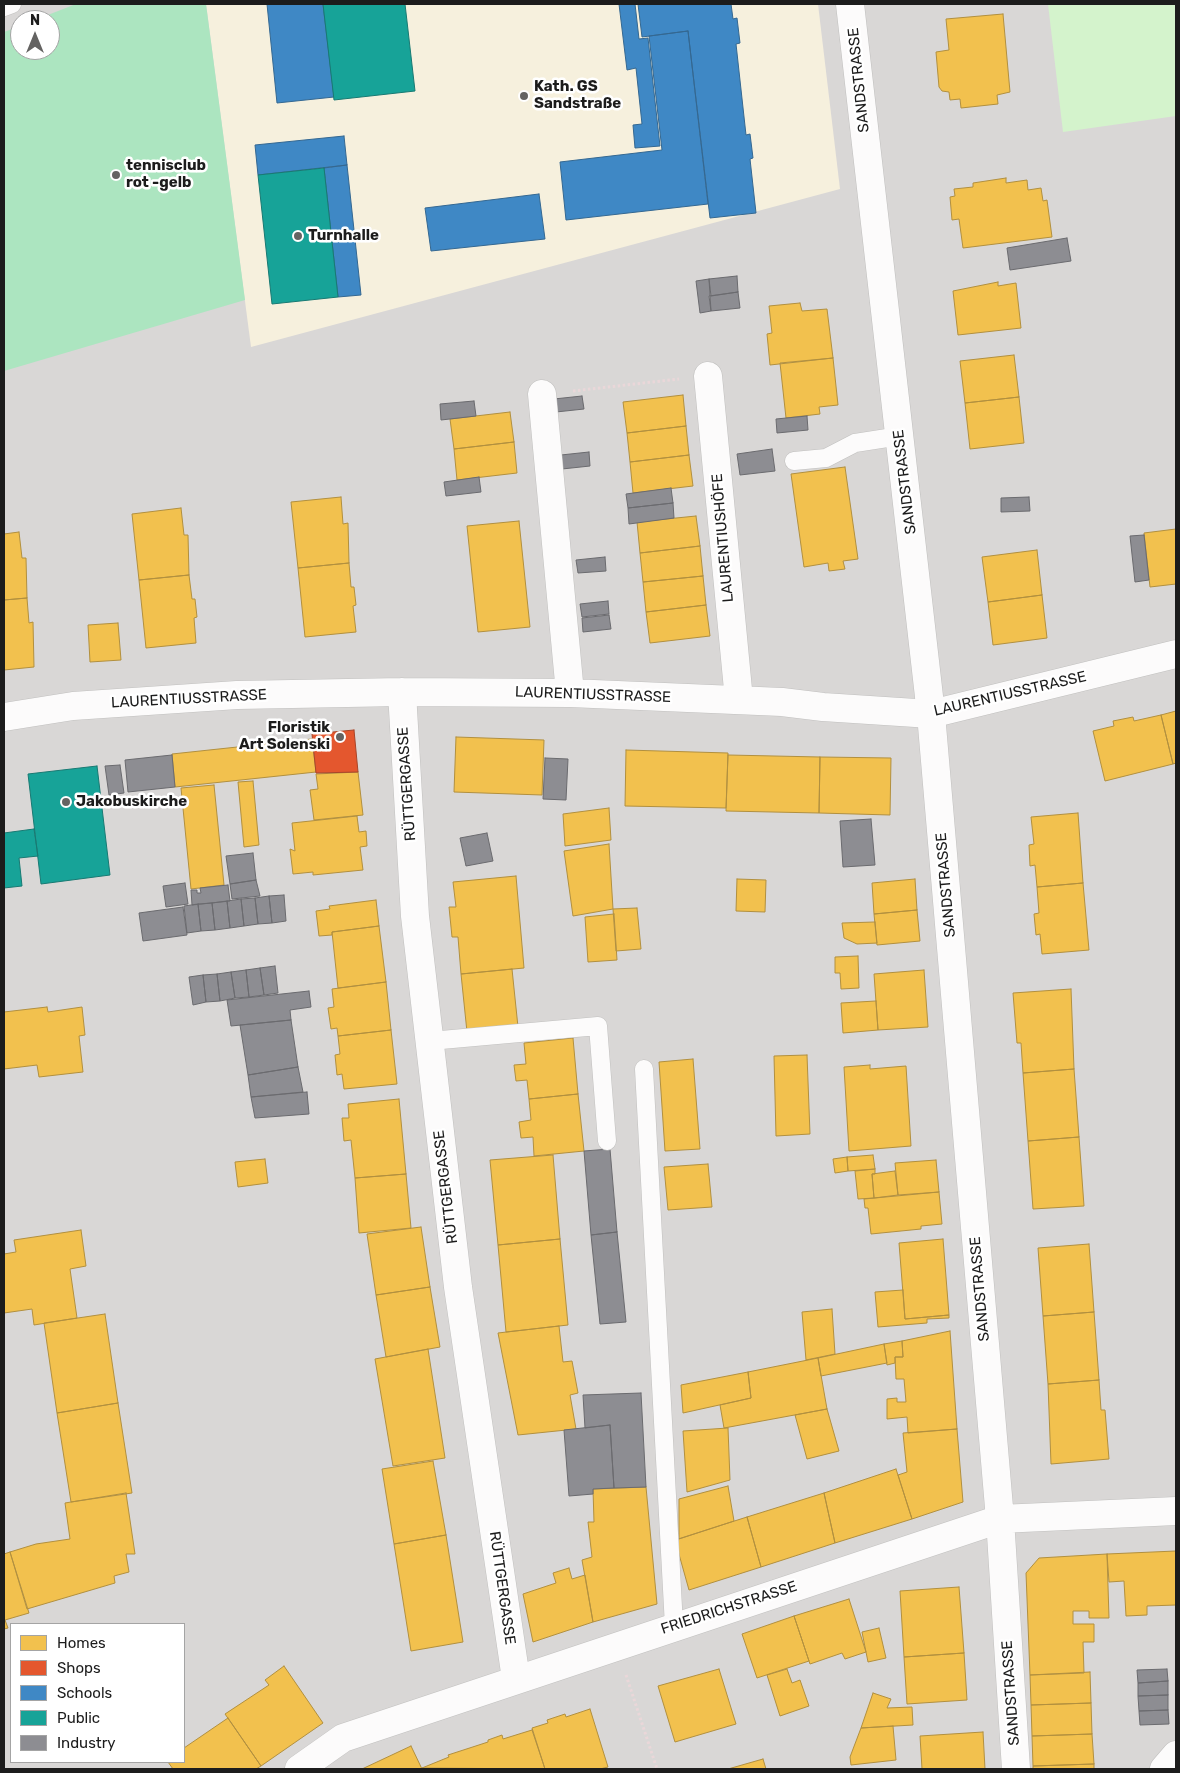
<!DOCTYPE html>
<html>
<head>
<meta charset="utf-8">
<style>
  body { margin:0 }
  #map { position:relative; width:1180px; height:1773px; overflow:hidden; background:#eae7e4; font-family:Rubik,sans-serif }
  canvas { display:block }
  .frame { position:absolute; inset:0; border:5px solid #1c1c1c; pointer-events:none }
  .legend { position:absolute; left:10px; top:1623px; width:175px; height:140px; box-sizing:border-box; background:#fff; border:1px solid #a4a4a4; margin:0; padding:6px 9px; list-style:none; font-size:15px; color:#1c1c1c }
  .legend li { display:flex; align-items:center; gap:10px; height:25px }
  .legend b { width:25px; border:1px solid #a4a4a4 }
  .north { position:absolute; left:10px; top:10px; width:50px; height:50px; box-sizing:border-box; background:#fff; border:1px solid #a4a4a4; border-radius:50%; rotate:0deg; font-size:14px; font-weight:700; line-height:20px; text-align:center; color:#1c1c1c }
  .north::after { content:''; display:block; margin:auto; width:18px; height:22px; background:#646362; clip-path:polygon(50% 0,100% 100%,50% 72%,0 100%) }
</style>
</head>
<body>
<div id="map">
<canvas width="1180" height="1773"></canvas>
<div class="frame"></div>
<ul class="legend">
<li><b style="height:14px;background:#f2c14e"></b>Homes</li>
<li><b style="height:14px;background:#e4572e"></b>Shops</li>
<li><b style="height:14px;background:#3f88c5"></b>Schools</li>
<li><b style="height:14px;background:#17a398"></b>Public</li>
<li><b style="height:14px;background:#8d8d92"></b>Industry</li>
</ul>
<div class="north">N</div>
</div>
<script>
const c = document.querySelector('canvas').getContext('2d');
c.lineJoin = 'round';
function fillPath(path, color) { c.fillStyle = color; c.fill(path, 'evenodd'); }
const shape = rows => new Path2D(rows.map(r => 'M' + r).join(''));
function trace(path, color, width, dash) { c.strokeStyle = color; c.lineWidth = width; c.lineCap = dash ? 'butt' : 'round'; c.setLineDash(dash || []); c.stroke(path); }
function drawText(font, color, halo, rows, align = 'center') {
  c.font = font + ' Rubik,sans-serif'; c.lineWidth = 5; c.setLineDash([]); c.textBaseline = 'middle'; c.strokeStyle = halo; c.fillStyle = color; for (const [text, x, y, turn = 0] of rows) {
    c.save(); c.translate(x, y); c.rotate((+turn || 0) * Math.PI / 180); c.textAlign = isNaN(turn) ? turn : align; if (halo) c.strokeText(text, 0, 0); c.fillText(text, 0, 0); c.restore();
  }
}
const residential = shape([
  [4,4,1176,4,1176,1755,1164,1769,4,1769],
  [20,20,50,20,50,50,20,50],
  [11,1624,184,1624,184,1762,11,1762]
]);
const education = shape([
  [206,4,818,4,840,189,251,347]
]);
const park = shape([
  [1048,4,1176,4,1176,116,1063,132]
]);
const pitch = shape([
  [76,4,206,4,245,300,4,371,4,32,20,26,20,50,50,50,50,20,35,20]
]);
const homes = shape([
  [1003,14,1010,92,997,95,998,104,961,108,960,99,950,100,949,92,942,91,939,87,936,52,949,50,946,19,1003,14],
  [1006,178,1006,183,1027,180,1028,190,1041,188,1043,201,1047,200,1052,237,963,248,959,219,952,220,950,197,955,196,954,189,973,187,973,183,1006,178],
  [998,282,998,286,1016,283,1021,328,958,335,953,291,998,282],
  [800,303,802,311,827,309,833,358,770,365,767,334,772,333,769,306,800,303],
  [1014,355,1019,397,965,403,960,361,1014,355],
  [833,358,838,405,819,407,820,414,786,418,780,363,833,358],
  [683,395,686,426,627,433,623,402,683,395],
  [1019,397,1024,443,970,449,965,403,1019,397],
  [510,412,514,442,454,449,450,419,510,412],
  [686,426,689,455,630,462,627,433,686,426],
  [514,442,517,473,457,480,454,449,514,442],
  [689,455,693,486,633,493,630,462,689,455],
  [845,467,858,559,843,561,845,569,829,571,828,563,804,567,791,474,845,467],
  [341,497,343,524,348,523,349,563,298,568,291,502,341,497],
  [181,508,184,535,188,535,189,575,139,580,132,514,181,508],
  [696,516,700,546,640,553,637,522,696,516],
  [519,521,530,627,478,632,467,526,519,521],
  [1176,529,1176,584,1150,587,1144,533,1176,529],
  [19,532,22,558,26,558,27,598,4,600,4,534,19,532],
  [700,546,703,576,643,582,640,553,700,546],
  [1037,550,1042,595,988,602,982,557,1037,550],
  [349,563,351,587,354,587,356,605,353,606,356,632,305,637,298,568,349,563],
  [189,575,192,599,195,599,197,617,194,618,196,643,146,648,139,580,189,575],
  [703,576,706,605,646,612,643,582,703,576],
  [1042,595,1047,638,993,645,988,602,1042,595],
  [27,598,29,623,33,622,34,667,4,670,4,600,27,598],
  [706,605,710,636,650,643,646,612,706,605],
  [118,623,121,660,90,662,88,625,118,623],
  [1176,711,1176,763,1173,764,1161,715,1176,711],
  [1161,715,1173,764,1105,781,1093,731,1114,726,1113,721,1133,717,1134,721,1161,715],
  [456,737,544,740,542,795,454,792,456,737],
  [312,739,316,772,175,787,172,754,312,739],
  [626,750,728,753,726,808,625,806,626,750],
  [728,755,820,757,819,813,726,811,728,755],
  [820,757,891,758,890,815,819,813,820,757],
  [358,772,363,815,314,820,310,790,318,789,316,774,358,772],
  [253,781,259,845,244,847,238,782,253,781],
  [214,785,224,885,191,889,181,788,214,785],
  [609,808,611,840,565,846,563,814,609,808],
  [1078,813,1083,883,1037,887,1035,865,1030,866,1029,845,1034,844,1031,817,1078,813],
  [357,816,359,832,366,831,367,846,360,847,363,870,313,875,313,872,293,874,290,849,295,851,292,823,357,816],
  [609,844,613,909,573,916,564,851,609,844],
  [516,876,524,968,461,974,458,937,452,937,449,907,456,907,453,882,516,876],
  [737,879,766,880,765,912,736,911,737,879],
  [915,879,917,910,874,914,872,883,915,879],
  [1083,883,1089,950,1042,954,1040,934,1036,935,1034,914,1039,913,1037,887,1083,883],
  [376,900,379,926,332,932,332,935,319,936,316,911,330,909,329,906,376,900],
  [637,908,641,949,616,951,613,909,637,908],
  [917,910,920,941,877,945,874,914,917,910],
  [614,914,617,960,588,962,585,917,614,914],
  [875,922,877,943,857,944,844,938,842,923,875,922],
  [379,926,386,982,338,988,332,932,379,926],
  [858,956,859,988,841,989,840,973,835,973,835,957,858,956],
  [512,969,518,1027,467,1032,461,974,512,969],
  [924,970,928,1027,878,1030,874,974,924,970],
  [386,982,391,1030,338,1036,337,1028,331,1029,328,1008,334,1007,332,989,386,982],
  [1071,989,1074,1069,1023,1073,1021,1043,1017,1043,1013,993,1071,989],
  [876,1001,878,1030,843,1033,841,1003,876,1001],
  [47,1007,48,1012,82,1007,85,1035,79,1036,83,1072,39,1077,37,1065,4,1069,4,1012,47,1007],
  [391,1030,397,1084,344,1089,342,1074,337,1075,335,1055,340,1054,338,1036,391,1030],
  [573,1038,578,1094,529,1099,527,1080,516,1081,514,1065,526,1064,524,1043,573,1038],
  [807,1055,810,1134,776,1136,774,1056,807,1055],
  [693,1059,700,1149,665,1151,659,1062,693,1059],
  [870,1065,870,1069,906,1066,911,1146,849,1151,844,1067,870,1065],
  [1074,1069,1079,1137,1028,1141,1023,1073,1074,1069],
  [578,1094,584,1151,534,1156,533,1137,521,1138,519,1122,531,1120,529,1099,578,1094],
  [399,1099,406,1174,355,1178,351,1140,344,1141,342,1118,349,1118,348,1104,399,1099],
  [1079,1137,1084,1206,1033,1209,1028,1141,1079,1137],
  [553,1155,560,1239,498,1245,490,1160,553,1155],
  [873,1155,875,1169,848,1171,847,1157,873,1155],
  [847,1157,848,1171,835,1173,833,1159,847,1157],
  [265,1159,268,1183,238,1187,235,1162,265,1159],
  [936,1160,939,1192,898,1195,895,1163,936,1160],
  [708,1164,712,1207,668,1210,664,1167,708,1164],
  [875,1169,875,1174,872,1174,874,1198,858,1199,855,1171,875,1169],
  [895,1171,898,1195,874,1198,872,1174,895,1171],
  [406,1174,411,1228,359,1233,355,1178,406,1174],
  [939,1192,942,1224,921,1226,921,1229,871,1234,868,1208,865,1208,864,1199,939,1192],
  [421,1227,430,1287,376,1295,367,1234,421,1227],
  [81,1230,86,1266,70,1269,77,1318,34,1325,32,1309,4,1313,4,1254,16,1252,14,1240,81,1230],
  [560,1239,568,1325,506,1332,498,1245,560,1239],
  [943,1239,949,1315,905,1319,899,1243,943,1239],
  [1089,1244,1094,1312,1043,1316,1038,1248,1089,1244],
  [430,1287,440,1347,386,1357,376,1295,430,1287],
  [903,1290,905,1319,949,1315,949,1318,927,1319,927,1323,878,1327,875,1292,903,1290],
  [832,1309,835,1354,806,1360,802,1312,832,1309],
  [1094,1312,1099,1380,1048,1384,1043,1316,1094,1312],
  [105,1314,118,1403,57,1413,44,1323,105,1314],
  [559,1326,563,1362,572,1361,578,1393,570,1395,576,1429,518,1435,498,1333,559,1326],
  [950,1331,957,1429,908,1433,907,1417,887,1419,887,1399,897,1398,897,1402,906,1402,904,1379,896,1379,895,1357,903,1357,902,1341,950,1331],
  [902,1341,903,1357,895,1357,895,1363,887,1365,884,1344,902,1341],
  [884,1344,887,1363,821,1376,818,1358,884,1344],
  [428,1349,445,1458,393,1466,375,1359,428,1349],
  [818,1358,827,1409,724,1428,720,1405,751,1398,748,1372,818,1358],
  [748,1372,751,1398,683,1413,681,1385,748,1372],
  [1099,1380,1101,1410,1105,1410,1109,1459,1051,1464,1048,1384,1099,1380],
  [118,1403,132,1493,71,1502,57,1413,118,1403],
  [827,1409,839,1451,807,1459,795,1415,827,1409],
  [728,1428,730,1480,687,1492,683,1431,728,1428],
  [957,1429,963,1502,912,1519,898,1475,907,1472,903,1433,957,1429],
  [433,1461,446,1535,394,1544,382,1469,433,1461],
  [896,1469,912,1519,835,1543,824,1493,896,1469],
  [728,1486,734,1521,679,1539,679,1499,728,1486],
  [646,1487,657,1604,593,1622,582,1560,592,1557,588,1522,594,1522,593,1489,646,1487],
  [126,1493,135,1554,126,1554,129,1572,114,1576,115,1583,27,1609,10,1552,36,1544,70,1539,65,1503,126,1493],
  [824,1493,835,1543,761,1567,747,1517,824,1493],
  [747,1517,761,1567,689,1590,675,1540,747,1517],
  [446,1535,463,1642,411,1651,394,1544,446,1535],
  [1176,1551,1176,1605,1147,1606,1147,1615,1126,1616,1124,1581,1109,1582,1107,1554,1176,1551],
  [10,1552,29,1613,5,1620,8,1628,4,1629,4,1554,10,1552],
  [1107,1554,1109,1618,1089,1618,1089,1611,1073,1611,1073,1624,1094,1624,1094,1642,1083,1642,1084,1673,1030,1675,1026,1573,1039,1558,1107,1554],
  [569,1568,572,1579,585,1575,593,1622,533,1642,523,1594,556,1583,553,1573,569,1568],
  [959,1587,964,1653,904,1657,900,1591,959,1587],
  [849,1599,866,1652,845,1659,842,1653,810,1664,794,1616,849,1599],
  [794,1616,809,1661,757,1678,742,1634,794,1616],
  [879,1628,886,1658,868,1662,862,1632,879,1628],
  [964,1653,967,1700,907,1704,904,1657,964,1653],
  [284,1666,323,1723,261,1766,225,1714,269,1685,265,1680,284,1666],
  [719,1669,736,1724,675,1742,658,1686,719,1669],
  [787,1669,792,1683,800,1680,809,1706,780,1716,767,1675,787,1669],
  [1090,1672,1091,1703,1031,1705,1030,1675,1090,1672],
  [873,1693,891,1699,887,1708,912,1707,913,1725,861,1728,873,1693],
  [1091,1703,1092,1734,1032,1736,1031,1705,1091,1703],
  [590,1709,608,1767,600,1769,545,1769,532,1728,548,1723,547,1720,565,1714,566,1717,590,1709],
  [228,1718,261,1766,256,1769,173,1769,168,1762,184,1762,184,1748,228,1718],
  [893,1726,896,1760,851,1765,850,1757,861,1728,893,1726],
  [532,1730,545,1769,422,1768,449,1757,448,1755,488,1742,488,1740,502,1735,503,1739,532,1730],
  [983,1732,985,1769,922,1769,920,1736,983,1732],
  [1092,1734,1094,1764,1033,1766,1032,1736,1092,1734],
  [411,1746,422,1769,362,1769,411,1746],
  [763,1759,766,1769,728,1769,763,1759],
  [1094,1764,1094,1769,1033,1769,1033,1766,1094,1764]
]);
const shops = shape([
  [354,730,358,772,316,773,312,734,354,730]
]);
const schools = shape([
  [267,4,323,4,334,97,277,103,267,4],
  [619,4,635,4,639,39,648,38,660,146,635,148,633,125,642,124,636,68,627,70,619,4],
  [638,4,731,4,733,19,737,18,740,43,736,44,746,135,750,134,753,158,750,159,756,213,710,218,688,31,642,37,638,4],
  [688,31,708,204,566,220,560,162,662,150,649,36,688,31],
  [344,136,347,165,258,175,255,145,344,136],
  [347,165,361,295,338,297,324,168,347,165],
  [539,194,545,239,431,251,425,208,539,194]
]);
const public = shape([
  [323,4,405,4,415,91,334,100,323,4],
  [324,168,338,297,272,304,258,175,324,168],
  [97,766,110,875,41,884,28,774,97,766],
  [34,829,38,856,19,858,22,886,4,888,4,833,34,829]
]);
const industry = shape([
  [1067,238,1071,261,1010,270,1007,248,1067,238],
  [737,276,738,292,711,296,709,279,737,276],
  [709,279,711,311,700,313,696,281,709,279],
  [738,292,740,308,711,311,709,296,738,292],
  [582,396,584,409,556,412,554,399,582,396],
  [474,401,476,416,441,420,440,404,474,401],
  [807,416,808,430,777,433,776,419,807,416],
  [772,449,775,471,740,475,737,454,772,449],
  [589,452,590,466,562,469,561,455,589,452],
  [479,477,481,492,446,496,444,482,479,477],
  [671,488,673,503,628,508,626,494,671,488],
  [1029,497,1030,511,1001,512,1001,498,1029,497],
  [673,503,674,518,629,524,628,508,673,503],
  [1144,535,1149,580,1135,582,1130,536,1144,535],
  [605,557,606,571,578,573,576,560,605,557],
  [608,601,609,614,582,617,580,604,608,601],
  [609,615,611,629,583,632,582,618,609,615],
  [172,755,175,787,128,792,125,760,172,755],
  [545,758,568,759,566,800,543,799,545,758],
  [120,765,124,793,109,795,105,766,120,765],
  [871,819,875,865,843,867,840,821,871,819],
  [487,833,493,861,466,866,460,838,487,833],
  [253,853,256,880,230,884,226,856,253,853],
  [256,880,260,896,232,899,230,884,256,880],
  [185,883,188,904,166,907,163,886,185,883],
  [228,885,230,901,192,905,191,890,197,890,197,893,201,893,200,888,228,885],
  [284,895,286,921,272,923,269,896,284,895],
  [269,896,272,923,258,924,255,898,269,896],
  [255,898,258,924,244,926,241,899,255,898],
  [241,899,244,926,230,928,227,901,241,899],
  [227,901,230,928,215,930,212,903,227,901],
  [212,903,215,930,201,931,198,904,212,903],
  [198,904,201,931,187,933,184,906,198,904],
  [183,907,187,935,143,941,139,913,183,907],
  [275,966,278,993,264,995,260,968,275,966],
  [260,968,264,995,249,997,246,970,260,968],
  [246,970,249,997,235,998,231,972,246,970],
  [231,972,235,998,220,1001,217,974,231,972],
  [217,974,220,1001,206,1002,203,975,217,974],
  [203,975,206,1002,193,1005,189,977,203,975],
  [309,991,311,1007,290,1010,291,1020,231,1026,227,1000,309,991],
  [291,1020,298,1067,248,1075,240,1025,291,1020],
  [298,1067,303,1092,251,1097,248,1075,298,1067],
  [307,1092,309,1114,255,1118,251,1097,307,1092],
  [610,1149,617,1232,591,1235,584,1151,610,1149],
  [617,1232,626,1322,600,1324,591,1235,617,1232],
  [641,1393,646,1487,614,1488,610,1425,585,1428,583,1395,641,1393],
  [610,1425,614,1488,593,1489,593,1494,569,1496,564,1430,610,1425],
  [1167,1669,1168,1681,1138,1683,1137,1670,1167,1669],
  [1168,1681,1168,1695,1138,1696,1138,1683,1168,1681],
  [1168,1695,1168,1710,1139,1711,1138,1696,1168,1695],
  [1168,1710,1169,1724,1140,1725,1139,1711,1168,1710]
]);
const path = shape([
  [573,391,679,379],
  [626,1675,657,1769]
]);
const lane = shape([
  [4,7,12,4],
  [794,461,826,458,855,443,900,436],
  [430,1041,598,1026,607,1141],
  [644,1069,674,1626]
]);
const street = shape([
  [850,4,931,714,1000,1519,1016,1769],
  [708,376,739,700],
  [542,394,570,693],
  [402,692,415,916,458,1287,516,1679],
  [4,717,73,706,237,695,402,692,570,693,782,702,823,707,931,714,1176,654],
  [299,1769,343,1738,1000,1519,1176,1511],
  [1164,1769,1176,1755]
]);
const markers = [
  [524,96,5,"#646362"],
  [116,175,5,"#646362"],
  [298,236,5,"#646362"],
  [340,737,5,"#646362"],
  [66,802,5,"#646362"]
];
const streetNames = [
  ["SANDSTRASSE",859,80,-96],
  ["SANDSTRASSE",905,482,-97],
  ["LAURENTIUSHÖFE",723,538,-95],
  ["LAURENTIUSSTRASSE",1010,694,-13],
  ["LAURENTIUSSTRASSE",593,695,2],
  ["LAURENTIUSSTRASSE",189,699,-3],
  ["RÜTTGERGASSE",407,784,-94],
  ["SANDSTRASSE",946,885,-95],
  ["RÜTTGERGASSE",446,1187,-97],
  ["SANDSTRASSE",980,1289,-95],
  ["RÜTTGERGASSE",502,1588,82],
  ["FRIEDRICHSTRASSE",729,1608,-18],
  ["SANDSTRASSE",1011,1693,-94]
];
const poiNames = [
  ["Kath. GS",534,87],
  ["Sandstraße",534,104],
  ["tennisclub",126,166],
  ["rot -gelb",126,183],
  ["Turnhalle",308,236],
  ["Floristik",330,728,"right"],
  ["Art Solenski",330,745,"right"],
  ["Jakobuskirche",76,802]
];
fillPath(residential, '#d9d7d6');
fillPath(education, '#f6f0dd');
fillPath(park, '#d4f3cc');
fillPath(pitch, '#ace5c0');
fillPath(homes, '#f2c14e');
trace(homes, '#b2903f', 1);
fillPath(shops, '#e4572e');
trace(shops, '#a84529', 1);
fillPath(schools, '#3f88c5');
trace(schools, '#346892', 1);
fillPath(public, '#17a398');
trace(public, '#187a73', 1);
fillPath(industry, '#8d8d92');
trace(industry, '#6b6b6f', 1);
trace(lane, '#c1c0bf', 19);
trace(street, '#c1c0bf', 29);
trace(path, '#ead7d9', 3, [2.5, 2.5]);
trace(lane, '#fcfbfb', 18);
trace(street, '#fcfbfb', 28);
for (const [x, y, r, color] of markers) { const dot = new Path2D(); dot.arc(x, y, r, 0, 2 * Math.PI); c.fillStyle = color; c.fill(dot); trace(dot, '#fff', 2); }
drawText('15px', '#1c1c1c', '#fff', streetNames);
drawText('bold 15px', '#1c1c1c', '#fff', poiNames, 'left');
</script>
</body>
</html>
